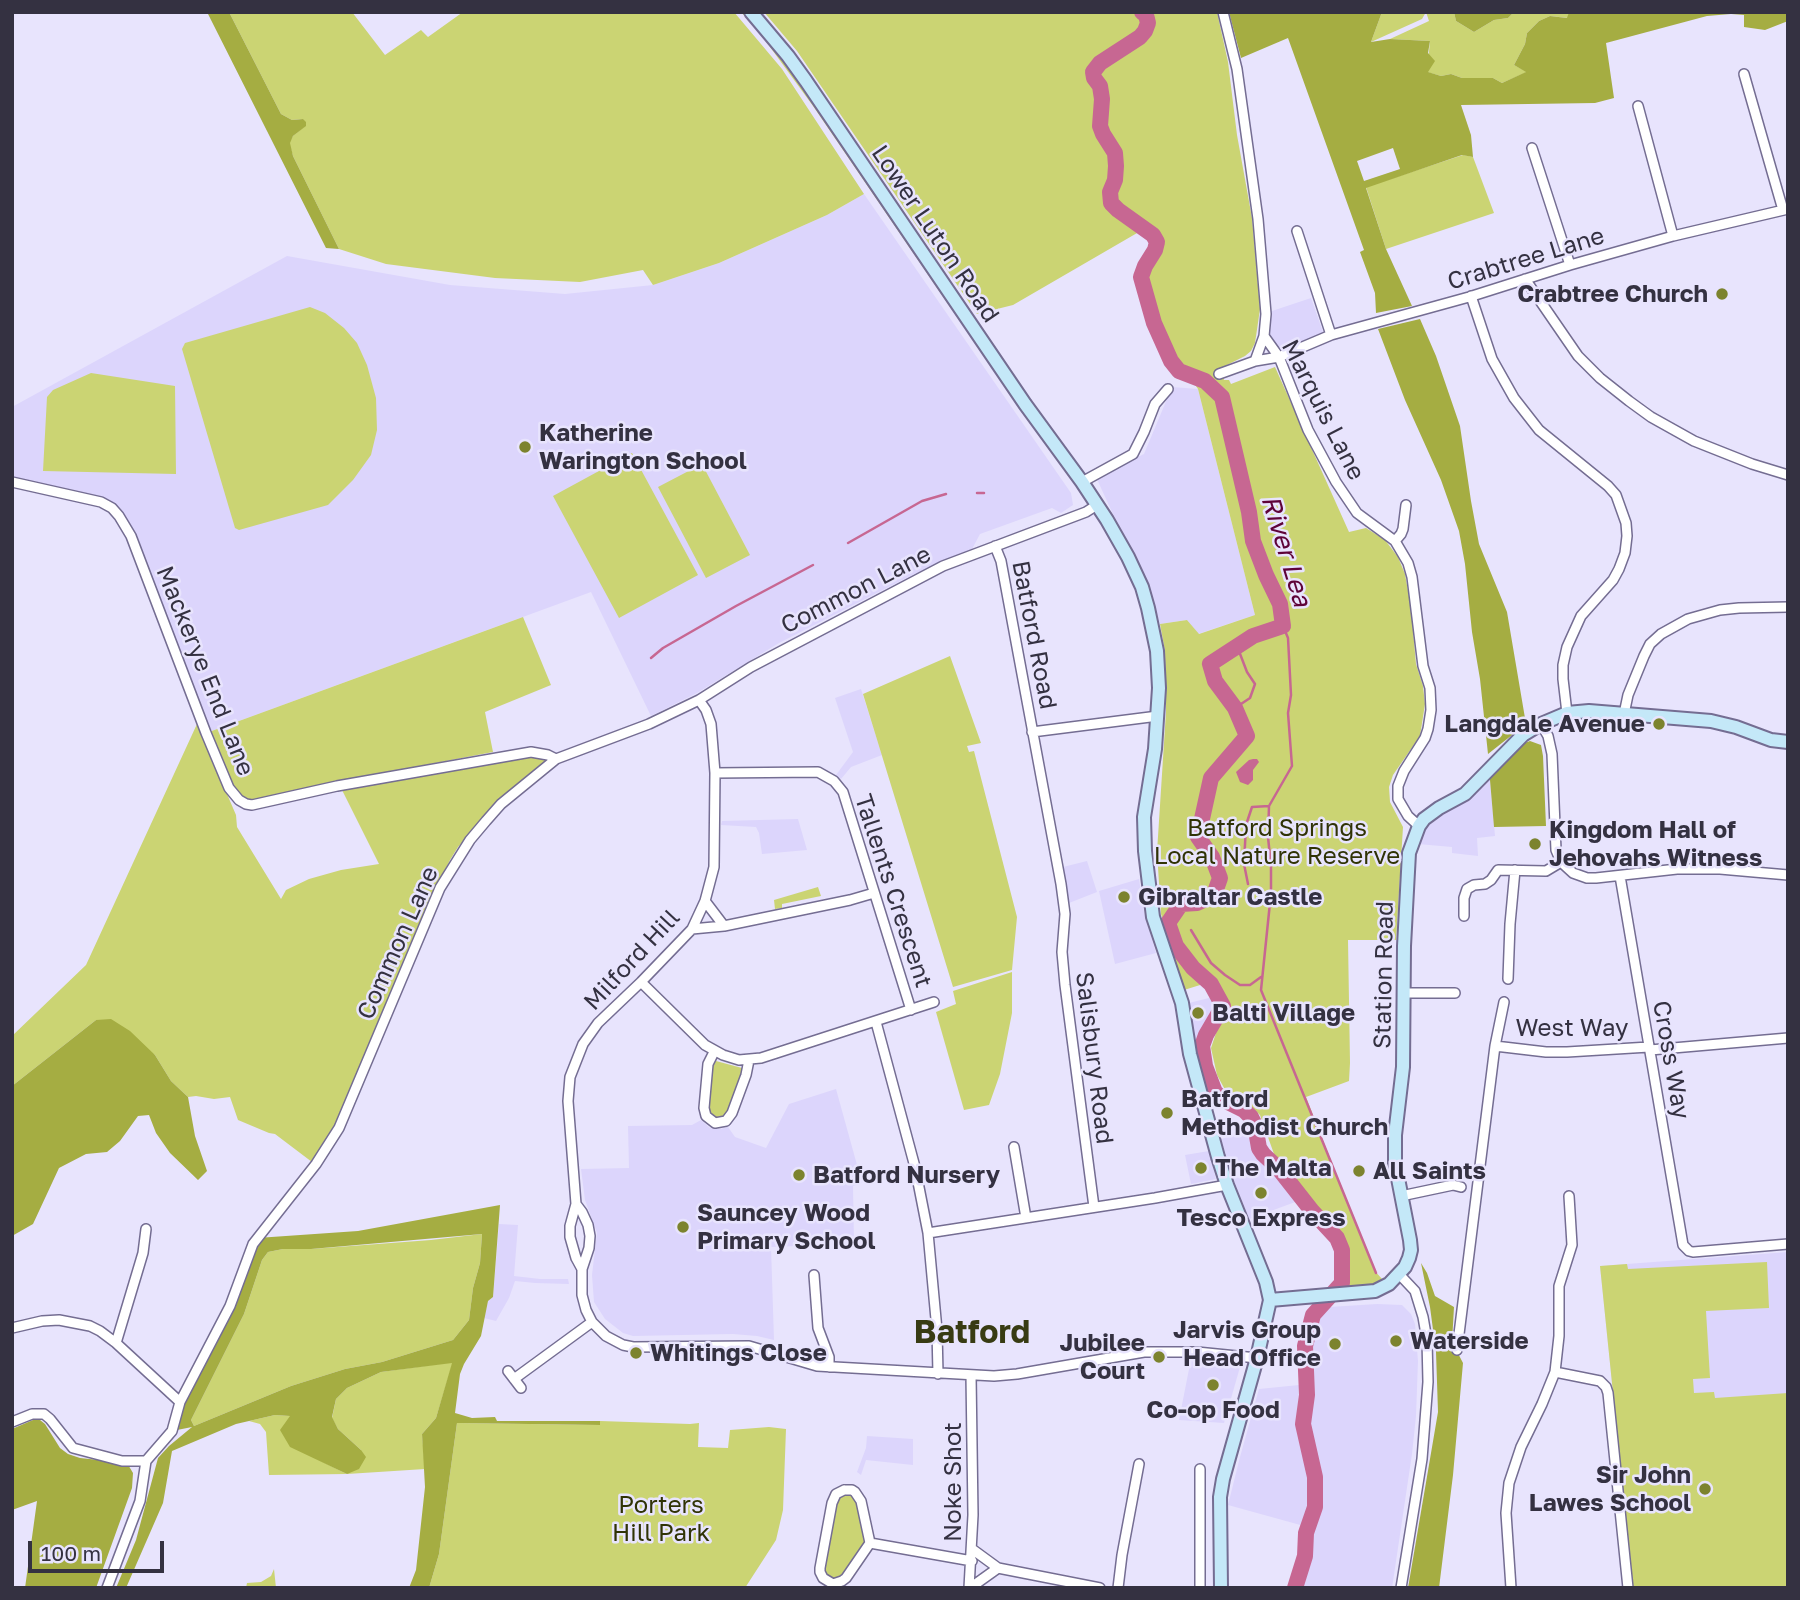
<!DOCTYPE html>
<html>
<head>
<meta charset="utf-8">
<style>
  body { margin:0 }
  #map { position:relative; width:1800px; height:1600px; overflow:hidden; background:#e8e4fd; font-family:"Golos Text",sans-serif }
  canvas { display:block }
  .frame { position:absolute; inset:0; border:14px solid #343141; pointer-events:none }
  .scale { position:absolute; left:28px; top:1541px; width:136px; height:32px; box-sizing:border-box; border:4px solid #343141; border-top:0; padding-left:9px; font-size:21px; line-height:24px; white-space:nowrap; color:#343141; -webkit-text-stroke:5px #e8e4fd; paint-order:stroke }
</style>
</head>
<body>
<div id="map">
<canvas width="1800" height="1600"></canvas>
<div class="frame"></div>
<div class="scale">100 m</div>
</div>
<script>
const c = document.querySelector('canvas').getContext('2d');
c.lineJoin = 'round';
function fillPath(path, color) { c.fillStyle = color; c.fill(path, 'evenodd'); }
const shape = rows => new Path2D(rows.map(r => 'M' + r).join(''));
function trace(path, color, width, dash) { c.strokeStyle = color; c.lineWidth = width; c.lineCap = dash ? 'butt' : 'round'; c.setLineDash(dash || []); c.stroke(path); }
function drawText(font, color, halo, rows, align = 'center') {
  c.font = font + ' "Golos Text",sans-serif'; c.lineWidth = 5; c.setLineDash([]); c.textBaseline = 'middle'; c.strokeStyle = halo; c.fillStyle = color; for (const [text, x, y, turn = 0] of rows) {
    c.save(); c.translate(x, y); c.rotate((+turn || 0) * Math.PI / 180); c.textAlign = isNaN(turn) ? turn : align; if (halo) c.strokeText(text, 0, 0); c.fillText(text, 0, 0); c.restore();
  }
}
const built = shape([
  [864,194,1071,493,1073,505,1061,513,1052,508,980,534,971,551,914,574,779,643,697,693,651,716,591,592,209,732,127,519,120,508,110,500,101,497,12,477,12,407,287,256,450,285,565,294,653,285,719,263,827,215],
  [1311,298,1323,332,1314,338,1283,351,1278,349,1270,341,1268,331,1269,312],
  [1172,387,1198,389,1255,615,1198,634,1187,620,1160,624,1152,598,1132,550,1112,512,1096,477,1144,454],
  [861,689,882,755,851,767,841,779,836,775,853,752,835,698],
  [1488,779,1490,780,1495,836,1477,838,1478,856,1452,853,1452,847,1418,844,1425,829,1441,815,1455,808,1474,794],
  [798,819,807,850,762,854,759,833,756,827,721,825,722,821],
  [1087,861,1097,892,1069,903,1063,867],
  [1139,879,1144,912,1156,953,1115,964,1099,891],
  [1217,996,1215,1011,1195,1047,1189,1003],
  [836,1089,862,1183,853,1186,854,1244,771,1247,774,1340,757,1336,733,1334,633,1336,623,1333,605,1319,594,1302,592,1275,597,1233,585,1200,581,1169,629,1168,628,1126,692,1125,701,1120,710,1128,720,1129,728,1127,735,1137,766,1148,789,1104],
  [1251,1131,1256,1153,1261,1161,1281,1180,1298,1201,1249,1219,1233,1178,1221,1139],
  [1209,1151,1216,1179,1191,1184,1185,1155],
  [499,1224,518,1225,514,1276,540,1279,568,1279,569,1284,535,1283,515,1281,509,1298,496,1321,484,1318,488,1301,493,1297],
  [1788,1252,1788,1588,1633,1588,1600,1266],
  [1377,1304,1402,1305,1411,1314,1415,1324,1418,1361,1416,1416,1412,1454,1392,1588,1300,1588,1309,1558,1309,1540,1319,1508,1319,1475,1308,1408,1310,1381,1310,1353,1313,1330,1317,1319,1322,1311,1329,1307],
  [1191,1359,1224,1362,1240,1367,1224,1423,1179,1420],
  [1299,1385,1298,1431,1308,1469,1310,1493,1304,1526,1228,1505,1240,1457,1259,1389],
  [867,1436,913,1439,913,1465,866,1460,861,1475,857,1472,866,1448]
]);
const green = shape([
  [229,12,352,12,385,55,421,30,428,37,463,12,734,12,782,69,864,194,827,215,719,263,653,285,643,270,580,282,495,278,386,264,339,249,293,156,289,143,293,136,305,126,303,119,292,120,281,114],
  [741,12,745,12,792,69,951,305,950,307,813,106,762,36],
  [764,12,1217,12,1228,62,1237,135,1252,218,1260,309,1255,343,1251,351,1245,356,1221,368,1224,380,1229,380,1231,384,1275,367,1349,532,1366,528,1385,540,1398,557,1405,574,1411,608,1416,664,1423,686,1425,704,1420,736,1393,775,1389,787,1390,802,1403,827,1396,940,1348,940,1350,1063,1349,1081,1306,1097,1374,1270,1382,1279,1376,1283,1371,1286,1345,1288,1347,1278,1345,1269,1346,1257,1344,1245,1338,1234,1323,1220,1278,1165,1260,1115,1245,1101,1229,1097,1217,1075,1211,1048,1223,1012,1213,981,1184,990,1161,914,1157,852,1166,712,1165,651,1160,624,1187,620,1199,634,1255,615,1198,389,1189,376,1179,371,1171,361,1154,323,1141,277,1145,266,1155,250,1156,242,1153,235,1144,229,1013,305,977,314,797,51],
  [1382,12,1426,12,1422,19,1371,42],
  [1426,12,1454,12,1456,21,1474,32,1494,20,1508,18,1514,12,1569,12,1568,18,1550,16,1539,21,1527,33,1525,44,1514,65,1527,72,1502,83,1493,78,1462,78,1451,74,1441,76,1427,72,1430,41,1390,39,1429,21],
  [1463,155,1473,157,1494,213,1386,249,1366,187],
  [310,307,325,313,344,328,357,343,367,365,376,398,377,430,371,455,353,480,328,505,239,530,235,528,182,349,185,343],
  [91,373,175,386,176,474,43,471,47,397,53,390],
  [632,453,698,575,619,618,553,496],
  [702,464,750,555,706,578,658,487],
  [523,617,551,685,485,712,493,752,362,777,250,802,243,799,237,793,230,781,209,732],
  [950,656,981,743,967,746,969,752,974,751,1017,917,1012,970,953,987,863,694],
  [197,724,236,815,237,827,281,899,286,890,309,879,341,870,379,864,341,788,427,775,533,755,544,757,546,761,545,765,513,788,489,812,458,847,450,860,425,913,349,1095,334,1127,312,1162,275,1134,269,1133,238,1120,230,1097,214,1099,196,1096,188,1097,171,1081,155,1055,96,1020,12,1086,12,1036,86,965],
  [818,887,821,896,782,904,782,908,775,909,774,900],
  [1012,972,1012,1013,1000,1074,989,1105,964,1110,936,1012,956,1004,953,991],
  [716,1061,742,1068,743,1070,743,1074,727,1114,721,1119,711,1118,708,1109,712,1068],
  [482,1234,480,1263,473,1288,469,1320,453,1340,382,1362,345,1369,291,1386,194,1426,191,1420,244,1314,262,1260,268,1252,283,1249,311,1249,431,1240],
  [1767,1262,1769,1308,1706,1311,1710,1378,1693,1379,1694,1393,1714,1392,1715,1398,1788,1393,1788,1588,1633,1588,1600,1266,1627,1264,1628,1269],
  [453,1362,436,1418,422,1434,425,1469,347,1474,269,1475,266,1432,260,1424,249,1421,275,1415,291,1416,309,1455,347,1474,361,1450,338,1429,332,1418,336,1399,347,1388,381,1372],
  [600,1421,690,1424,699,1423,698,1447,728,1448,730,1430,769,1427,786,1429,783,1510,776,1540,745,1588,429,1588,439,1554,457,1423,599,1425],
  [844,1494,850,1494,855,1498,858,1504,866,1541,843,1576,838,1579,832,1579,827,1576,824,1571,836,1499],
  [274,1569,276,1588,246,1588,247,1583,261,1582,271,1576]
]);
const forest = shape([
  [207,12,229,12,281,114,292,120,303,119,306,122,306,126,293,136,290,143,293,156,339,249,326,248],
  [1229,12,1343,12,1344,14,1351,12,1382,12,1371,42,1390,39,1430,41,1428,53,1435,61,1428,72,1441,76,1451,74,1462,78,1493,78,1502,83,1526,72,1514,65,1525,44,1527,33,1539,21,1550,16,1567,18,1569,12,1788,12,1788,21,1765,30,1744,27,1744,15,1731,14,1707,16,1606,43,1614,98,1595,103,1461,105,1471,135,1473,157,1462,155,1366,188,1386,249,1412,306,1376,313,1375,293,1360,252,1364,250,1288,38,1241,58],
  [1393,148,1400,169,1364,181,1357,161],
  [1454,12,1514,12,1508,18,1494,20,1474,32,1456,21],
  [1420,319,1436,356,1460,426,1471,501,1479,544,1507,612,1526,724,1488,754,1480,679,1472,632,1465,564,1459,531,1441,480,1405,400,1378,329],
  [1530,741,1541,745,1543,756,1546,826,1494,827,1490,780,1488,779,1522,744],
  [111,1019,130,1031,155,1055,171,1081,188,1097,195,1136,207,1171,198,1180,170,1153,156,1133,149,1115,138,1116,120,1141,107,1152,86,1154,59,1168,33,1224,12,1236,12,1086,96,1020],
  [500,1205,493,1297,488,1301,481,1336,464,1364,460,1374,455,1413,472,1418,495,1417,497,1421,600,1421,600,1425,457,1423,439,1554,429,1588,409,1588,416,1570,425,1487,422,1434,436,1418,452,1363,381,1372,347,1388,336,1399,332,1417,338,1429,361,1450,366,1457,359,1469,347,1474,290,1447,280,1430,290,1416,275,1415,236,1424,172,1451,163,1503,126,1588,116,1588,136,1540,158,1458,169,1446,192,1427,172,1431,180,1402,257,1238,358,1231],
  [482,1234,480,1263,473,1288,469,1320,453,1340,382,1362,345,1369,291,1386,194,1426,191,1420,244,1314,262,1260,268,1252,283,1249,311,1249],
  [1421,1263,1427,1273,1435,1296,1454,1307,1452,1342,1463,1363,1453,1475,1439,1588,1408,1588,1438,1412,1436,1352,1430,1307],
  [33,1420,40,1420,45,1424,60,1448,68,1454,80,1458,127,1463,133,1473,132,1488,96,1588,25,1588,37,1501,12,1510,12,1429]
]);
const water = shape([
  [1253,759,1257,759,1259,762,1253,770,1253,780,1248,785,1240,782,1236,772,1249,760]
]);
const stream = shape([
  [977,493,984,493],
  [848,543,922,501,946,494],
  [1283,626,1288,638,1291,695,1288,713,1292,766,1269,806,1268,837,1271,866,1271,893,1261,990,1376,1273],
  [651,658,663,648,736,606,813,565],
  [1235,708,1250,698,1255,684,1247,672,1237,646],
  [1248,884,1244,864,1246,825,1252,807,1269,806],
  [1191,930,1211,963,1225,975,1240,985,1250,985,1261,977]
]);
const river = shape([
  [1142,12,1146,15,1148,23,1145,31,1140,37,1100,63,1093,72,1094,78,1100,86,1102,99,1100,126,1103,134,1115,153,1116,166,1115,180,1110,192,1111,203,1118,210,1153,235,1157,242,1155,250,1145,266,1141,277,1154,323,1171,361,1179,371,1205,381,1222,397,1249,512,1253,541,1266,575,1280,604,1283,626,1253,636,1210,664,1215,681,1235,708,1247,736,1211,778,1198,837,1212,857,1220,878,1214,895,1197,903,1181,904,1168,923,1176,946,1193,968,1211,984,1223,1006,1206,1035,1202,1046,1205,1066,1215,1092,1222,1099,1244,1110,1251,1117,1255,1125,1259,1148,1263,1154,1279,1169,1312,1211,1337,1238,1342,1250,1342,1283,1313,1315,1305,1346,1307,1395,1303,1424,1315,1477,1315,1507,1306,1533,1305,1556,1295,1588]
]);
const street = shape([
  [1223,12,1237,69,1258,219,1266,314,1264,336,1255,361],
  [1744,74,1783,210],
  [1638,106,1673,236],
  [1532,148,1570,265],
  [1297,231,1331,335],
  [1525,279,1578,356,1600,378,1629,401,1651,417,1694,441,1752,464,1788,475],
  [1471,296,1492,359,1514,398,1539,430,1608,486,1616,495,1626,523,1627,536,1625,553,1619,569,1613,580,1581,616,1567,647,1563,665,1563,679,1567,713],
  [1264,336,1279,357,1308,430,1336,482,1357,513,1395,541,1408,563,1412,577,1423,666,1430,688,1431,710,1428,729,1425,738,1404,771,1398,786,1398,799,1408,816,1419,826],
  [1219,374,1255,361,1279,357,1331,335,1469,297,1570,265,1673,236,1788,209],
  [12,482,101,502,112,508,119,516,131,536,206,733,229,788,239,800,246,804,252,805,337,786,531,752,548,755,556,759],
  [1082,482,1133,454,1144,432,1155,404,1168,389],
  [1395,541,1401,534,1403,529,1406,505],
  [995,546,1001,561,1061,884,1065,914,1062,952,1065,985,1094,1207],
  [1624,714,1628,695,1644,656,1650,644,1661,634,1688,619,1720,610,1739,608,1788,607],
  [1541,724,1548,736,1552,754,1556,850,1561,862,1573,873,1587,878,1596,878,1677,869,1720,869,1788,875],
  [1032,732,1158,716],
  [715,773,818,772,834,781,843,792,911,1010],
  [1620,876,1683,1245,1689,1251,1693,1252,1788,1244],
  [705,901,724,926],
  [1464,916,1464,898,1467,889,1474,885,1485,884,1491,880,1498,870,1546,871,1561,862],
  [692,929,724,926,850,900,874,893],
  [1508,979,1510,924,1515,870],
  [641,982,705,1045,723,1055,739,1060,761,1058,934,1002],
  [1404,993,1455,993],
  [876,1022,915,1167,928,1233,937,1330,938,1374],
  [1495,1046,1546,1052,1567,1052,1649,1047],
  [1650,1050,1788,1038],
  [714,1052,708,1064,704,1108,706,1116,715,1123,726,1121,732,1113,746,1075,749,1060],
  [1014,1147,1026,1218],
  [1401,1196,1453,1185,1461,1187],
  [576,1204,582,1212,588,1225,590,1236,589,1248,582,1269,582,1295,586,1310,592,1322,606,1336,623,1345,633,1347,749,1346,817,1366,994,1376,1017,1374,1144,1352,1197,1352,1257,1358],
  [928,1233,1155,1198,1227,1185],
  [582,1269,576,1258,570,1237,570,1226,576,1204,568,1101,570,1077,583,1044,598,1023,641,982,692,929,705,901,714,867,715,773,711,724,706,710,699,700],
  [1399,1274,1415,1291,1423,1317,1427,1340,1428,1382,1422,1459,1401,1588],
  [814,1275,818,1328,829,1357,829,1367],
  [12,1328,42,1321,59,1320,90,1326,100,1331,116,1343,180,1402],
  [116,1343,143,1253,146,1229],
  [1457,1350,1495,1046,1504,1002],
  [508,1371,521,1388],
  [1555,1372,1600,1381,1606,1387,1608,1393,1628,1588],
  [514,1379,592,1322],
  [12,1422,32,1414,44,1414,50,1419,73,1448,122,1461,146,1461],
  [844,1490,852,1490,855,1492,861,1501,870,1543,846,1578,842,1581,833,1584,823,1578,820,1572,820,1568,832,1503,836,1494,844,1490],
  [870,1543,972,1561],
  [972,1549,998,1568,1100,1588],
  [107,1588,140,1501,146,1461,172,1431,180,1402,230,1306,253,1244,316,1164,339,1128,440,888,470,840,486,821,501,804,556,759,649,724,699,700,751,667,943,566,1086,512,1097,505],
  [969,1588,973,1515,971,1375],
  [970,1588,998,1568],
  [1118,1588,1122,1555,1139,1464],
  [1200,1588,1200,1469],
  [1511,1588,1506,1513,1509,1483,1521,1447,1542,1404,1555,1372,1559,1336,1559,1286,1572,1245,1569,1196]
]);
const secondary = shape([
  [751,12,788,56,806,81,1025,404,1082,482,1107,520,1128,557,1142,587,1148,608,1157,651,1159,688,1155,749,1144,817,1145,851,1153,917,1182,1003,1190,1054,1218,1157,1227,1185,1266,1282,1270,1300,1257,1358,1223,1479,1220,1497,1221,1588],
  [1270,1300,1375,1291,1389,1284,1405,1267,1409,1258,1411,1250,1410,1240,1395,1163,1395,1135,1403,1067,1404,946,1409,853,1419,826,1424,819,1439,808,1465,794,1523,735,1541,724,1567,713,1589,711,1711,721,1736,727,1771,740,1788,742]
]);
const markers = [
  [1722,294,7,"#7c832e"],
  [525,447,7,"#7c832e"],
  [1659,724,7,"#7c832e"],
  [1535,844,7,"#7c832e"],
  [1124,897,7,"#7c832e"],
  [1198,1013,7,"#7c832e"],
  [1167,1113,7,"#7c832e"],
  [1201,1168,7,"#7c832e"],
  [1359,1171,7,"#7c832e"],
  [799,1175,7,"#7c832e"],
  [1261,1193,7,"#7c832e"],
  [683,1227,7,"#7c832e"],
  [1396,1341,7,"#7c832e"],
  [1335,1344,7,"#7c832e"],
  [636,1353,7,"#7c832e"],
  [1159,1357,7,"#7c832e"],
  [1213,1385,7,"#7c832e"],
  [1705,1489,7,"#7c832e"]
];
const streetNames = [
  ["Lower Luton Road",935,234,56],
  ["Crabtree Lane",1526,259,-17],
  ["Marquis Lane",1323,410,63],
  ["Common Lane",856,590,-27],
  ["Batford Road",1034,635,79],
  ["Mackerye End Lane",205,671,68],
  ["Tallents Crescent",893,891,72],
  ["Common Lane",398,943,-66],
  ["Milford Hill",632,960,-47],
  ["Station Road",1384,975,-89],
  ["West Way",1572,1028],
  ["Salisbury Road",1094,1058,83],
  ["Cross Way",1671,1060,80],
  ["Noke Shot",953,1482,-90]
];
const poiNames = [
  ["Crabtree Church",1708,294,"right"],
  ["Katherine",539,433],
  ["Warington School",539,461],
  ["Langdale Avenue",1645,724,"right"],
  ["Kingdom Hall of",1549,830],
  ["Jehovahs Witness",1549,858],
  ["Gibraltar Castle",1138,897],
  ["Balti Village",1212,1013],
  ["Batford",1181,1099],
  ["Methodist Church",1181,1127],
  ["The Malta",1215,1168],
  ["All Saints",1373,1171],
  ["Batford Nursery",813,1175],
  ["Sauncey Wood",697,1213],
  ["Primary School",697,1241],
  ["Tesco Express",1261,1218,"center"],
  ["Jarvis Group",1321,1330,"right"],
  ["Head Office",1321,1358,"right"],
  ["Waterside",1410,1341],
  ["Jubilee",1145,1343,"right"],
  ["Court",1145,1371,"right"],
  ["Whitings Close",650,1353],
  ["Co-op Food",1213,1410,"center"],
  ["Sir John",1691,1475,"right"],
  ["Lawes School",1691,1503,"right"]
];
const parkNames = [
  ["Batford Springs",1277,828],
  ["Local Nature Reserve",1277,856],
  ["Porters",661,1505],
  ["Hill Park",661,1533]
];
const waterNames = [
  ["River Lea",1286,551,73]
];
const districtNames = [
  ["Batford",972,1333]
];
fillPath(built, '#dcd5fc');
fillPath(green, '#cbd473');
fillPath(forest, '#a5ad42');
fillPath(water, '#c76792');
trace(stream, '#c76792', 2.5);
trace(river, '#c76792', 16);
trace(street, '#746d92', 12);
trace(secondary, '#746d92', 16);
trace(street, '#fff', 9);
trace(secondary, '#c4e8f8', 12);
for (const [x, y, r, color] of markers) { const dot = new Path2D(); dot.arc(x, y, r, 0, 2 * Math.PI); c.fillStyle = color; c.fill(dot); trace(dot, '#e8e4fd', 2.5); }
drawText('24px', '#343141', '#e8e4fd', streetNames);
drawText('bold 24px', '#343141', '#e8e4fd', poiNames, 'left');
drawText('24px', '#303305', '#e8e4fd', parkNames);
drawText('italic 26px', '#5e0338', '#e8e4fd', waterNames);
drawText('bold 32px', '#383b13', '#e8e4fd', districtNames);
</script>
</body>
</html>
